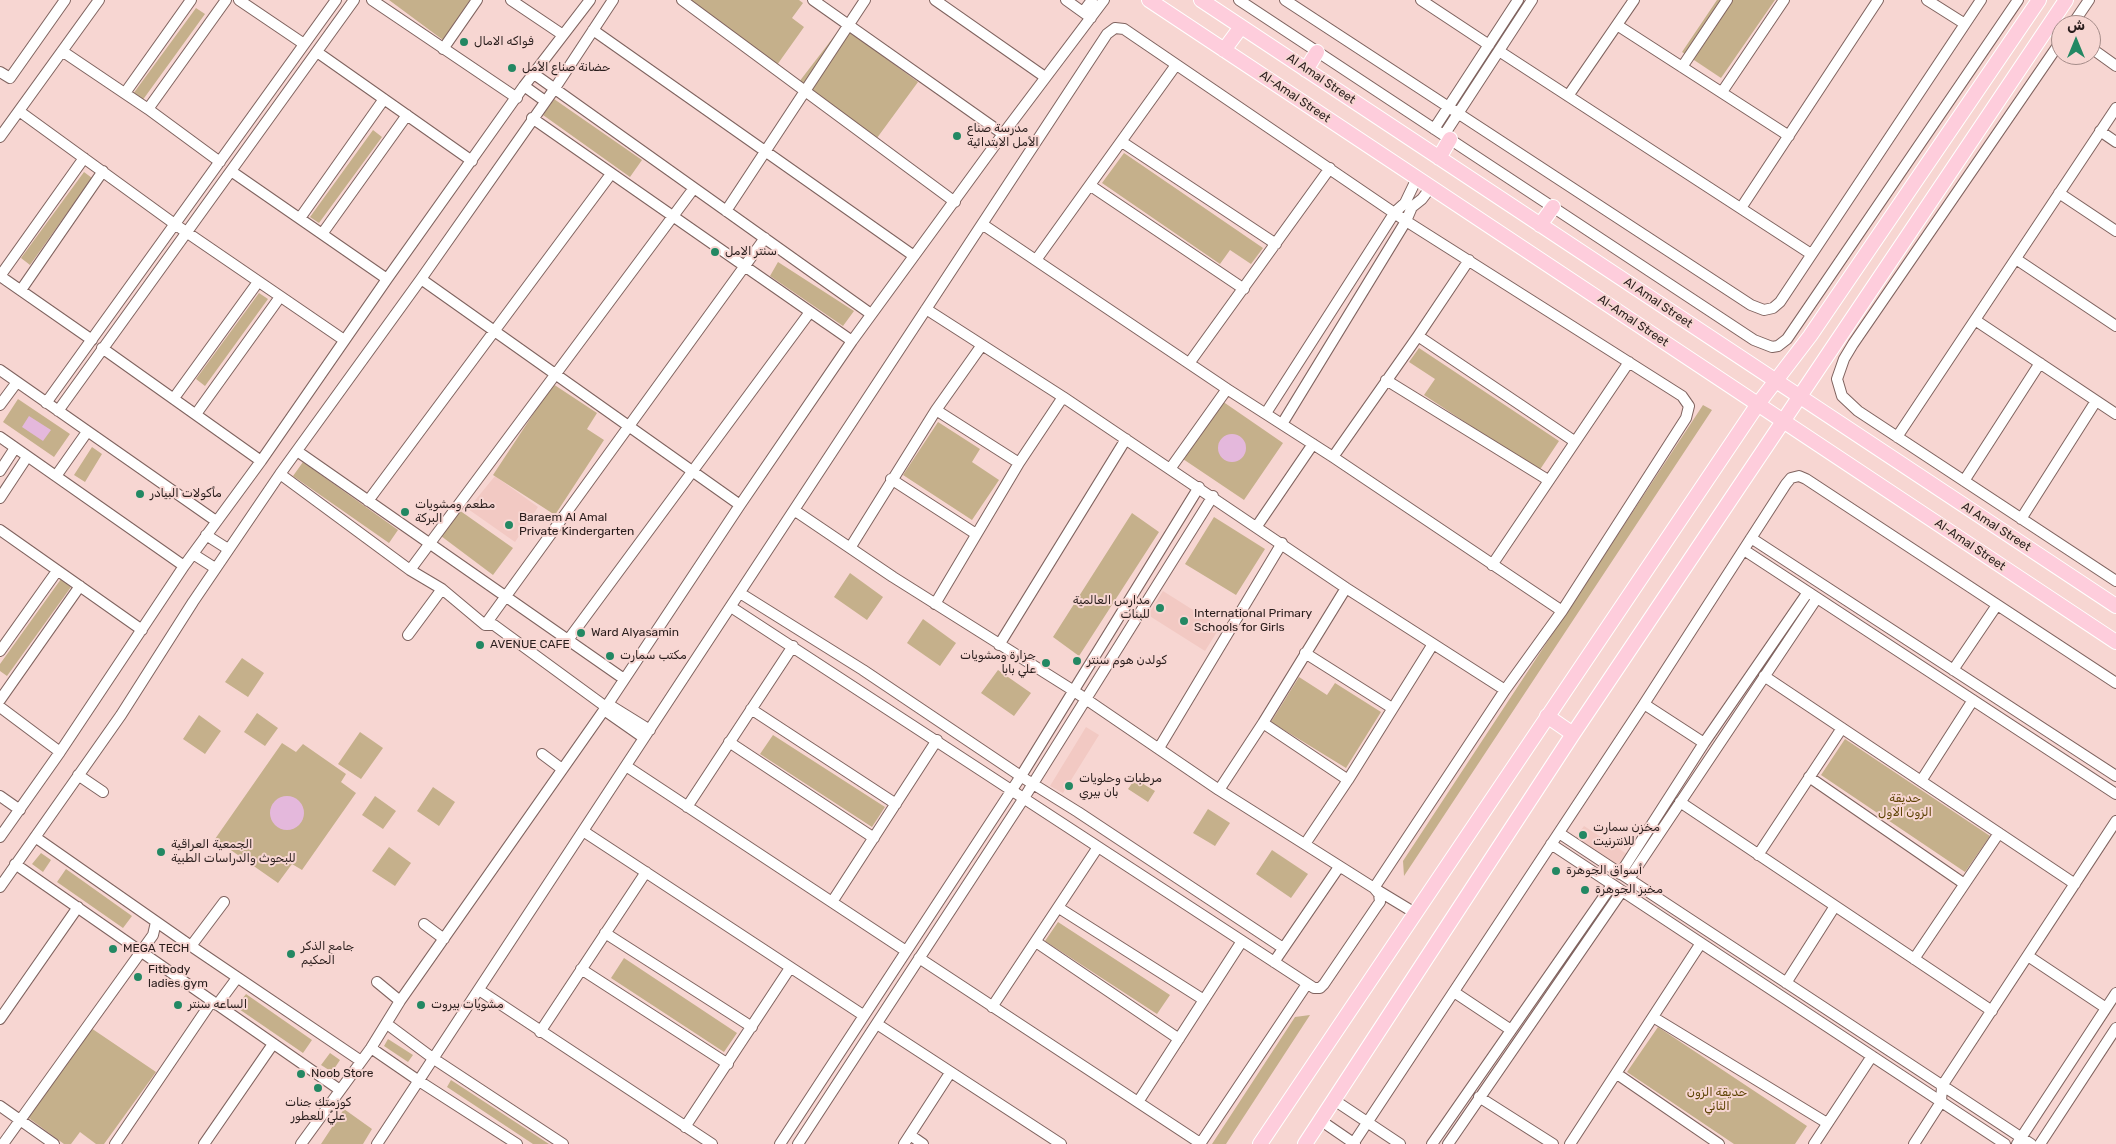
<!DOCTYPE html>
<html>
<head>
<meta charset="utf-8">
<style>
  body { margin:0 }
  #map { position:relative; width:2116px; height:1144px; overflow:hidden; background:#f7d6d2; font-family:Rubik,Cairo,sans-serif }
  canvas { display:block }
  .north { position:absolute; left:2051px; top:15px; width:50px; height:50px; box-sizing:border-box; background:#f7d6d2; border:1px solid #a58c89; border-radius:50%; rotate:0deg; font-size:14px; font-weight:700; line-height:20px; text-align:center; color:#291d1c }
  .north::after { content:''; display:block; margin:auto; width:18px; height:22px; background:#238863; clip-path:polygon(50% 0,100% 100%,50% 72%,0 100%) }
</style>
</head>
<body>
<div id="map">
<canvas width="2116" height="1144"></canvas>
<div class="north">ش</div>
</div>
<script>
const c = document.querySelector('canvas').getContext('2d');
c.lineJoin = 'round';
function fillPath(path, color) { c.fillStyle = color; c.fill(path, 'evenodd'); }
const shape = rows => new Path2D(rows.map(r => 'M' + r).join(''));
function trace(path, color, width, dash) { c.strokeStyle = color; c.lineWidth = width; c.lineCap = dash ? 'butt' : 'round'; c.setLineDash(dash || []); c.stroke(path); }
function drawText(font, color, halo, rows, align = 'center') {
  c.font = font + ' Rubik,Cairo,sans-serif'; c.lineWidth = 4; c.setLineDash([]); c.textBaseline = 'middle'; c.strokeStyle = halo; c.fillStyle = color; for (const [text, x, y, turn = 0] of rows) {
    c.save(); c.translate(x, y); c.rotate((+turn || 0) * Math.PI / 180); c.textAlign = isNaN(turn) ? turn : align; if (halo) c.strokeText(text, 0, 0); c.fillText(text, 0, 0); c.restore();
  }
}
const built = shape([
  [495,476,538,507,515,542,468,509],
  [1163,591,1220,627,1205,651,1148,615],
  [1086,727,1099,735,1063,793,1050,786],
  [1584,826,1630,856,1622,868,1575,838]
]);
const green = shape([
  [389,0,472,0,443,40],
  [683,0,799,0,803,3,792,18,804,27,777,65],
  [1717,0,1775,0,1721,78,1682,52],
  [196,8,205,14,142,101,133,94],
  [842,26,918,82,877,138,799,82],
  [554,99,642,160,630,177,543,115],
  [373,130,382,137,319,223,310,217],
  [1124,153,1263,248,1251,264,1230,250,1220,264,1102,183],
  [84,172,92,178,30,265,21,258],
  [778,262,854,311,843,326,770,276],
  [259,293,268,299,205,386,196,379],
  [1419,348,1559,441,1539,471,1424,395,1435,379,1409,362],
  [553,384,597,413,587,429,604,440,555,515,493,475],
  [18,399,70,434,54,457,3,422],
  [1222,401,1283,443,1244,500,1183,459],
  [1703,405,1712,410,1404,876,1403,861],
  [938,422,980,449,972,462,999,480,972,520,903,475],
  [92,447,102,454,85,482,74,475],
  [303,462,398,530,389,543,293,476],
  [459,510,513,548,493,575,441,536],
  [1132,513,1159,532,1079,656,1053,637],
  [1214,517,1265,549,1236,595,1185,564],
  [850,573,883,597,867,620,834,597],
  [61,579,71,587,7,676,0,671,0,664],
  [923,619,956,643,940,666,907,643],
  [242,658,264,673,248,697,225,682],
  [998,670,1031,693,1014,716,981,693],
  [1299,677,1327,695,1335,683,1381,712,1346,768,1271,722],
  [257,713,278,728,265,746,244,732],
  [199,715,221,731,205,754,183,739],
  [360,732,383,748,361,779,338,764],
  [773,735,885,807,872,827,760,754],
  [1845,739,1990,836,1965,872,1821,775],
  [282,743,296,752,303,744,346,774,341,782,356,793,302,870,292,864,278,883,215,839],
  [1135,779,1155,791,1148,802,1128,789],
  [433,787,455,802,439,826,417,811],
  [375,796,396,811,383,829,362,815],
  [1208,809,1230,823,1215,846,1193,833],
  [389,847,411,863,395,886,372,871],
  [1272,850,1308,874,1291,898,1256,874],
  [41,853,51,860,43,872,32,864],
  [66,869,132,916,123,928,57,882],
  [1058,922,1170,995,1157,1014,1045,941],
  [624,958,737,1033,724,1052,611,978],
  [246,994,312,1040,303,1053,236,1007],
  [1310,1015,1226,1144,1212,1144,1295,1017],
  [1658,1027,1807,1126,1795,1144,1734,1144,1627,1072],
  [91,1028,156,1072,104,1144,96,1144,80,1132,71,1144,64,1144,26,1116],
  [388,1039,413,1055,408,1062,384,1046],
  [330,1053,340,1060,332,1072,321,1065],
  [451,1080,549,1144,533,1144,447,1087],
  [344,1109,372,1129,363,1144,321,1144]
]);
const water = shape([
  [29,416,51,430,43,441,22,427],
  '1218 448a14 14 0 1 1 28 0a14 14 0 1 1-28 0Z',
  '270 813a17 17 0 1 1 34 0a17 17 0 1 1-34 0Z'
]);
const minor = shape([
  [239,0,304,44],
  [372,0,517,98],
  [511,0,563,35],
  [682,0,955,202],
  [813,0,1003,134],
  [935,0,1045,77],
  [1066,0,1091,18],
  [1239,0,1754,340,1772,347,1778,346,1787,339,2018,0],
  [1285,0,1751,305,1764,310,1773,308,1780,302,1981,0],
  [1421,0,1489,45],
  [1927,0,1965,24],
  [1083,12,1092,0],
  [1617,25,1789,136],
  [2072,25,2089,0],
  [593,30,914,256],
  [2061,41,1853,344,1844,359,1837,379,1842,396,1858,411,2116,581],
  [2091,48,2116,66],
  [443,49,477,0],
  [62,51,148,109,220,162],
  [1499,51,1811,254],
  [317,52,472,161],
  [1682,67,1727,0],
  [0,72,10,78,65,0],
  [534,74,871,314],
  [524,86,545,101],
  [1722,92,1784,0],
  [125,93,191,0],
  [1568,96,1634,0],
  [148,109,226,0],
  [19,111,176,225,344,340],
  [532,118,852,341],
  [1434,129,1518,0],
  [2100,131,2116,142],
  [1444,135,1532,0],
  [0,137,99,0],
  [1122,142,1276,244],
  [231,171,387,279],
  [1091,186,1244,289],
  [2059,193,2116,231],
  [1741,208,1878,0],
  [726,211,865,0],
  [300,218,384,99],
  [982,224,1227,389,1333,457,1562,611],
  [322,234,407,115],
  [2016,259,2116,326],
  [1036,260,1176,65],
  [0,276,84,158],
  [0,276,92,340],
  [421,279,740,505],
  [21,290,103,171],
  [926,309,1063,397,1346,588,1505,690],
  [1975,320,2116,414],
  [1418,336,1574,441],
  [102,348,261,461],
  [1190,362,1330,168],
  [0,370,216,521],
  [1386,380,1548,480],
  [174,398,258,282],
  [46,403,336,0],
  [0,405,17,382],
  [936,410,1019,463],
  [58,411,354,0],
  [1266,413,1395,212,1405,203,1417,178],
  [196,414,280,297],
  [1282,424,1406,221,1412,207,1422,199,1431,187],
  [0,437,184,566],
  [1897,437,2116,108],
  [297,451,624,679],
  [1333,457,1418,336,1469,260],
  [1170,469,1227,389],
  [0,471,15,448],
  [280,474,410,570,442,589,485,625,494,625,606,707],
  [56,476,87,432],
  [891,479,976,534],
  [1964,481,2040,363],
  [0,498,27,457],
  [368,501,611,174],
  [2021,519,2096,401],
  [1257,526,1313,444],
  [0,530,142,630],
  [206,535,228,549],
  [1751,538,2116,776],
  [850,548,936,410,982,345],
  [1744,550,2116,794],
  [193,554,215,568],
  [1492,565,1629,362],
  [410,570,694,188],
  [740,593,863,670,1025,779,1078,812,1283,948],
  [935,604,1019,463,1063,397],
  [731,607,1314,988,1320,988,1324,984,1377,906,1380,902,1379,894,1374,888,1219,790,1074,691,893,577,794,510],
  [485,625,765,238],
  [408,635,442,589],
  [568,640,810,312],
  [999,645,1126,439],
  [0,651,57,571],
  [1305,653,1392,708],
  [1953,670,1997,605],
  [1764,676,2075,884],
  [0,700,80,586],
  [608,704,650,730],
  [1644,704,1704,743],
  [0,707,60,752],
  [751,709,896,804],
  [604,710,644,738],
  [1263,723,1348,780],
  [729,742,874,838],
  [1159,748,1282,543],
  [542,754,562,769],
  [626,766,906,951],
  [78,775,103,792],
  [1809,777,1963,883],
  [1921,781,1973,700],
  [1219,790,1263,723,1346,588],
  [0,796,20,810],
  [1680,802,1992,1011],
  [687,807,793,646],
  [583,831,863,1015],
  [1559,833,2031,1144],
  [0,837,60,752,184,566,261,461,387,279,524,86,590,0],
  [35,837,191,946,361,1061],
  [1305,844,1348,780,1433,644],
  [1551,844,2005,1144],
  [1758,855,1842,728],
  [15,864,340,1090],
  [1620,874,1704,743,1808,592],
  [1629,879,1817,598],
  [0,887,121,715,193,602,280,474,421,279,555,88,613,0],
  [1377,890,1415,913],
  [832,902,937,740],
  [1059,908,1204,1000],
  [424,924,444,939],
  [605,933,752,1027],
  [1036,942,1179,1039],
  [191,946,224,902],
  [2028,956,2106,1008],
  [919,958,1200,1143],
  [1914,959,1999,833],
  [1274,962,1339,867],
  [581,969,728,1064],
  [377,982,400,1001],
  [1786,983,1835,906],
  [479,990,712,1144],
  [1454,992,1511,1030],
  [217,1005,237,978],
  [992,1007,1098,847],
  [1653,1017,1827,1123],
  [0,1019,78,907],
  [387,1024,434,1059,563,1144],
  [877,1024,1061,1144],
  [540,1032,646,872],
  [371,1048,419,1081,517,1144],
  [1617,1074,1719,1144],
  [1479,1097,1553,1144],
  [1334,1100,1400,1144],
  [1138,1102,1242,941],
  [0,1106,54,1144],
  [1320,1120,1355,1144],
  [685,1127,790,968],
  [910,1135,923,1144],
  [3,1144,153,935,156,922],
  [115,1144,212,1001],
  [204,1144,273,1044],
  [301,1144,371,1048,400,1001,604,710,740,505,852,341,1003,134,1104,0],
  [377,1144,1107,34,1115,28,1124,29,1406,221,1682,396,1689,406,1686,418,1562,611,1505,690,1374,888],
  [780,1144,1021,776,1199,487],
  [798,1144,1024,798,1213,496],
  [904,1144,950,1073],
  [1200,1144,1307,984],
  [1353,1144,1644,704,1786,484,1791,478,1799,476,1806,479,2116,683],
  [1432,1144,1612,885],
  [1448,1144,1622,891],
  [1570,1144,1701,943],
  [1814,1144,1872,1056],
  [1914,1144,1941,1102,1942,1086,2116,821],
  [2017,1144,2116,993],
  [2040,1144,2116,1028]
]);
const major = shape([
  [1149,0,2116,642],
  [1201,0,2116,606],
  [1224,50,1241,27],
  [1306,70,1317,52],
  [1439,158,1450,139],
  [1540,225,1553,207],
  [1547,716,1573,734],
  [1260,1144,1758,404,1810,336,2039,0],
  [1305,1144,1573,734,2066,0]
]);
const markers = [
  [464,42,5,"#238863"],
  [512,68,5,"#238863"],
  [957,136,5,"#238863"],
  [715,252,5,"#238863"],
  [140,494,5,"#238863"],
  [405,512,5,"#238863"],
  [509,525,5,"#238863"],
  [1160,608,5,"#238863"],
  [1184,621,5,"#238863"],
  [581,633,5,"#238863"],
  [480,645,5,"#238863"],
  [610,656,5,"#238863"],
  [1077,661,5,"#238863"],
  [1046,663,5,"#238863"],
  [1069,786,5,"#238863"],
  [1583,835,5,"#238863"],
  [161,852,5,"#238863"],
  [1556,871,5,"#238863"],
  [1585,890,5,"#238863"],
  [113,949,5,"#238863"],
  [291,954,5,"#238863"],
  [138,977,5,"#238863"],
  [178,1005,5,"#238863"],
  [421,1005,5,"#238863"],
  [301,1074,5,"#238863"],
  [318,1088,5,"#238863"]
];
const poiNames = [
  ["فواكه الامال",474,42],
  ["حضانة صناع الأمل",522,68],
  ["مدرسة صناع",967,129],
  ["الأمل الابتدائية",967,143],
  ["سنتر الامل",725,252],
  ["مأكولات البيادر",150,494],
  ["مطعم ومشويات",415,505],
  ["البركة",415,519],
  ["Baraem Al Amal",519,518],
  ["Private Kindergarten",519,532],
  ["مدارس العالمية",1150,601,"right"],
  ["للبنات",1150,615,"right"],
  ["International Primary",1194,614],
  ["Schools for Girls",1194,628],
  ["Ward Alyasamin",591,633],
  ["AVENUE CAFE",490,645],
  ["مكتب سمارت",620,656],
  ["جزارة ومشويات",1036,656,"right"],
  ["علي بابا",1036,670,"right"],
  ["كولدن هوم سنتر",1087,661],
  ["مرطبات وحلويات",1079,779],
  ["بان بيري",1079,793],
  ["مخزن سمارت",1593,828],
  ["للانترنيت",1593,842],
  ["الجمعية العراقية",171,845],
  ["للبحوث والدراسات الطبية",171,859],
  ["أسواق الجوهرة",1566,871],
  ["مخبز الجوهرة",1595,890],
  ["جامع الذكر",301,947],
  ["الحكيم",301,961],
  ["MEGA TECH",123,949],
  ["Fitbody",148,970],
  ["ladies gym",148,984],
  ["الساعه سنتر",188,1005],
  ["مشويات بيروت",431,1005],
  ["Noob Store",311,1074],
  ["كوزمتك جنات",318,1103,"center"],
  ["عليٌ للعطور",318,1117,"center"]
];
const streetNames = [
  ["Al Amal Street",1321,79,34],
  ["Al-Amal Street",1295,97,34],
  ["Al Amal Street",1658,303,34],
  ["Al-Amal Street",1633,321,34],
  ["Al Amal Street",1996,527,33],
  ["Al-Amal Street",1970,545,34]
];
const parkNames = [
  ["حديقة",1905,799],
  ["الزون الاول",1905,813],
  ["حديقة الزون",1717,1093],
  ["الثاني",1717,1107]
];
fillPath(built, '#f2c9c3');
fillPath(green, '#c5b08b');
fillPath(water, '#e4b8dc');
trace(minor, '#7f635f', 12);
trace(major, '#fff', 16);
trace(minor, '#fff', 10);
trace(major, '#fecddc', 14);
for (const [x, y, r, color] of markers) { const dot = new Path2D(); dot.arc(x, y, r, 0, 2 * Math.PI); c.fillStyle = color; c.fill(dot); trace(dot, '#f7d6d2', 2); }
drawText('12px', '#291d1c', '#f7d6d2', poiNames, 'left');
drawText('12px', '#291d1c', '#f7d6d2', streetNames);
drawText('12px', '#5e4305', '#f7d6d2', parkNames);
</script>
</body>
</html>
